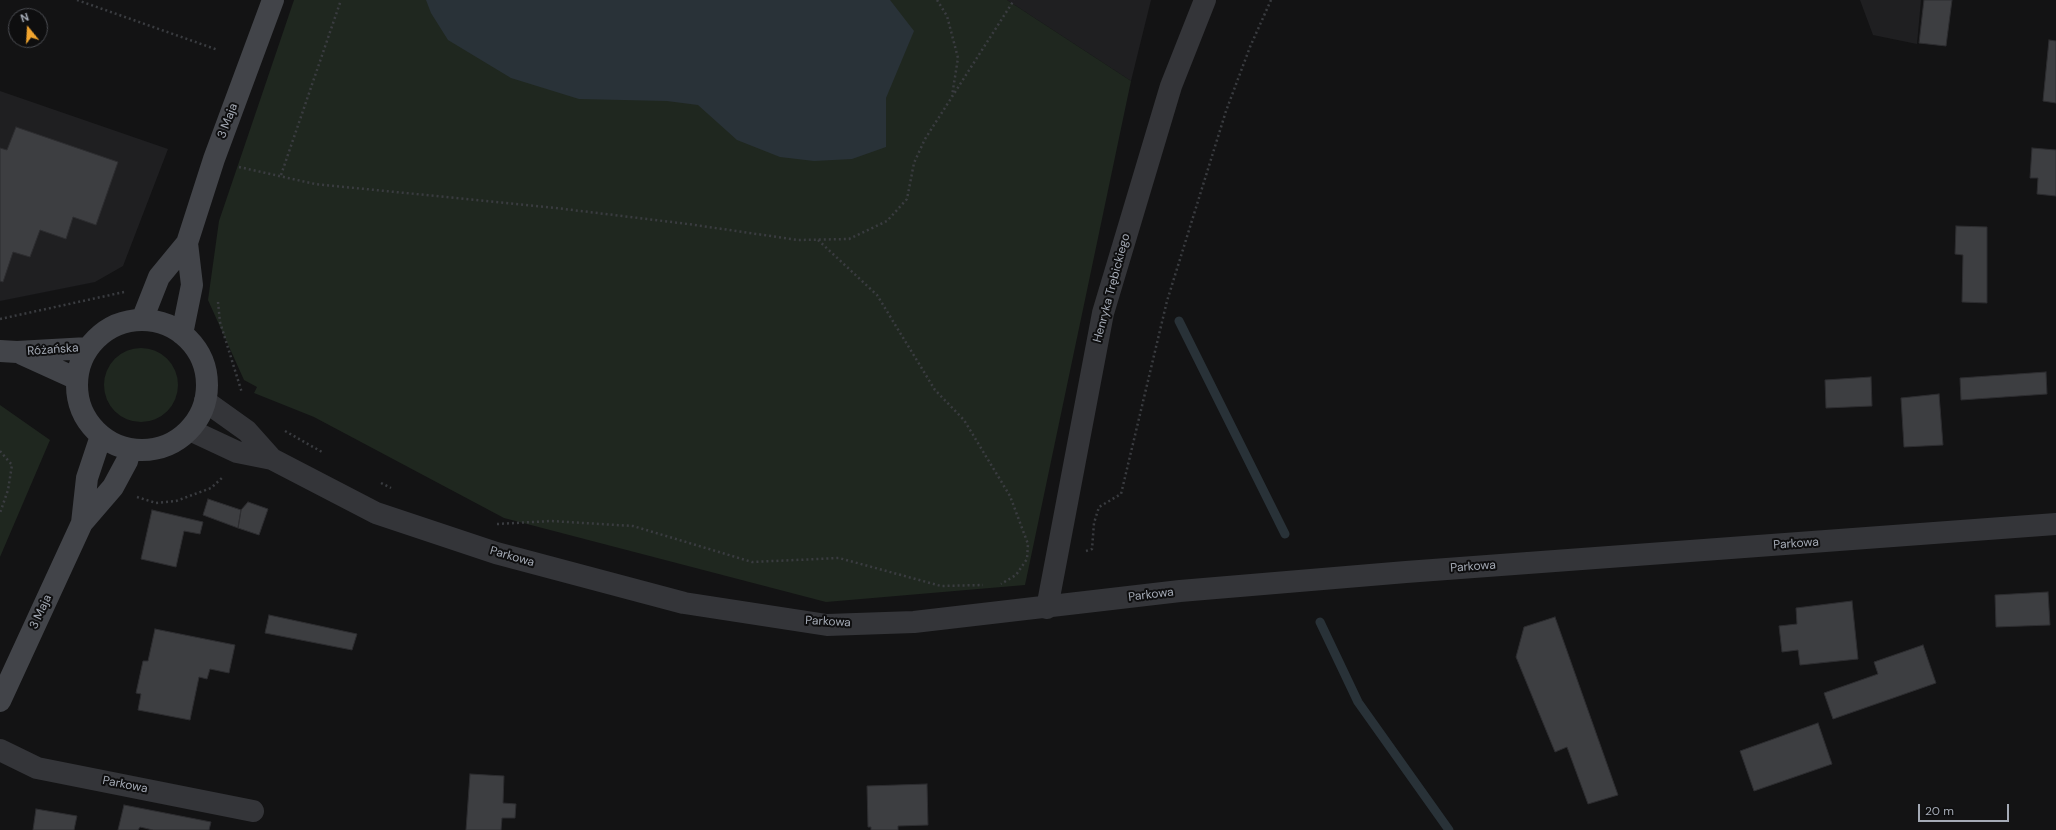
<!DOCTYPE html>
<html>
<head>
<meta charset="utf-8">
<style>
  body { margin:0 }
  #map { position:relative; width:2056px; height:830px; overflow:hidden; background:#131314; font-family:"DM Sans",sans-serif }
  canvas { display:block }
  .north { position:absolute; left:8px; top:8px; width:40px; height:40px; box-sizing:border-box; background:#0e0e0f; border:1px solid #4a4c51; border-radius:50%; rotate:342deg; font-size:11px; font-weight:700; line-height:16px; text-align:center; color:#a4aab5 }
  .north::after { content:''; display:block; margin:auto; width:14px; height:18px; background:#f0a42f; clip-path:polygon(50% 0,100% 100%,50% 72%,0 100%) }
  .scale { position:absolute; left:1918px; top:804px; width:91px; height:18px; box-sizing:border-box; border:2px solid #a4aab5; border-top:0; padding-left:5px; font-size:12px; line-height:14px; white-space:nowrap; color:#a4aab5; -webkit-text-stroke:3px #0e0e0f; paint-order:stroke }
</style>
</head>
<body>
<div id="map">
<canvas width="2056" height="830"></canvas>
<div class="north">N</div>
<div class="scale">20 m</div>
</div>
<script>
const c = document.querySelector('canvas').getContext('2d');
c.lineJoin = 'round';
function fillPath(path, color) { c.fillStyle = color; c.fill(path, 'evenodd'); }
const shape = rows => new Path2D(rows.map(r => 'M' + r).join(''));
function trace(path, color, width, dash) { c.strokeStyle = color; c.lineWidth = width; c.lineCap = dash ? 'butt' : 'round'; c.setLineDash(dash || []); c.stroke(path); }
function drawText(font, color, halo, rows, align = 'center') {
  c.font = font + ' "DM Sans",sans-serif'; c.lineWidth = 4; c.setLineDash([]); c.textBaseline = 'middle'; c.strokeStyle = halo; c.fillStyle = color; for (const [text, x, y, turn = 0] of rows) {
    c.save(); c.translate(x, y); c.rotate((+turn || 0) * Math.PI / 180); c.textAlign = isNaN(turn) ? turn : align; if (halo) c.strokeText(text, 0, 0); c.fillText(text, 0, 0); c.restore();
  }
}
const built = shape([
  [1007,0,1151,0,1131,81],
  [1860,0,1921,0,1917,44,1873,35],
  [0,91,168,149,123,266,95,282,0,301]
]);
const green = shape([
  [294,0,1007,0,1131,81,1025,585,826,602,504,518,314,417,254,393,257,387,244,380,208,300,219,221],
  '104 385a37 37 0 1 1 74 0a37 37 0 1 1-74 0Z',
  [0,405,50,440,0,557]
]);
const water = shape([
  [426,0,890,0,914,31,886,98,886,147,852,159,814,161,780,157,737,140,698,105,667,101,579,99,511,78,448,40,431,13]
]);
const stream = shape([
  [1179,321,1285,534],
  [1320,622,1358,702,1449,830]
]);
const building = shape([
  [1924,0,1952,0,1946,46,1919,43,1924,0],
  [2049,40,2056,41,2056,103,2043,101,2049,40],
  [16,127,118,162,96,225,73,217,66,239,40,230,30,257,13,252,3,282,0,281,0,148,7,150,16,127],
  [2032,148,2056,150,2056,196,2037,194,2038,178,2030,178,2032,148],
  [1956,226,1987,227,1987,303,1962,302,1963,255,1955,254,1956,226],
  [2046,372,2047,394,1961,400,1960,378,2046,372],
  [1871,377,1872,406,1826,408,1825,380,1871,377],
  [1939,394,1943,445,1904,447,1901,398,1939,394],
  [208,499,241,510,238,528,203,515,208,499],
  [248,502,268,509,259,535,238,528,241,510,248,502],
  [152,510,203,522,200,534,184,531,176,567,141,559,152,510],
  [2048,592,2050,625,1996,627,1995,595,2048,592],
  [1852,601,1858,659,1800,665,1798,650,1782,652,1779,626,1797,624,1796,608,1852,601],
  [269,615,357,634,352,650,265,633,269,615],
  [1555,617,1618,795,1588,804,1567,747,1555,752,1516,657,1524,627,1555,617],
  [155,629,235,645,229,673,210,669,207,679,199,677,190,720,138,710,141,694,136,693,143,661,148,661,155,629],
  [1923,645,1936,683,1833,719,1824,693,1878,674,1874,662,1923,645],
  [1818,723,1832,764,1754,791,1740,751,1818,723],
  [470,774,504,776,503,803,516,804,515,818,502,818,501,830,466,830,470,774],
  [927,784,928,825,898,826,898,830,871,830,871,827,868,827,867,786,927,784],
  [124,805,211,822,209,830,153,830,140,827,138,830,118,830,124,805],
  [36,809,77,816,74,830,33,830,36,809]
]);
const path = shape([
  [77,0,218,50],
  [937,0,947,16,958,58,952,96],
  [239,167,315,184,556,208,688,224,798,240,849,239,887,221,907,199,914,163,925,139,1014,0],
  [281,175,341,0],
  [818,240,877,295,935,390,964,420,1010,496,1028,544,1027,559,1016,575,1001,584],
  [218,302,220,322,242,393],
  [0,319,124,292],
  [285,431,322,452],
  [0,451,12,465,8,490,0,513],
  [381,483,391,488],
  [137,497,156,503,176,501,211,488,224,476],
  [497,524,551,521,633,526,752,562,839,558,941,586,983,585],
  [1086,551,1092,549,1094,523,1099,507,1121,494,1167,301,1226,111,1250,47,1271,0]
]);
const street = shape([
  [205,401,247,431,272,459],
  [190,430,237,452,272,459,376,513,496,553,684,603,827,625,914,622,1180,591,1406,572,2056,524],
  [1047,608,1103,313,1171,86,1205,0],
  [0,750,37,768,253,811]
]);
const secondary = shape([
  '77 385a65 65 0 1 1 130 0a65 65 0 1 1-130 0Z',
  [142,320,159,277,187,243,214,159,273,0],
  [182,334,192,285,187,243],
  [0,351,17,352,88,348],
  [22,354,77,379],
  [82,523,87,478,101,436],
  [0,701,82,523,113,487,127,461,130,450]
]);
const streetNames = [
  ["3 Maja",228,121,-69],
  ["Henryka Trębickiego",1112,288,-75],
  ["Różańska",53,350,-4],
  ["Parkowa",1796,544,-4],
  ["Parkowa",512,557,16],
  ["Parkowa",1473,567,-4],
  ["Parkowa",1151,595,-7],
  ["3 Maja",41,612,-65],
  ["Parkowa",828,622,3],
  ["Parkowa",125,785,11]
];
fillPath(built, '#1f1f21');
fillPath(green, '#1f271f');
fillPath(water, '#293238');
trace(stream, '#293238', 9);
fillPath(building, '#3d3e41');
trace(building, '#2d2d30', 1);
trace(path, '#3a3c40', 2.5, [2, 3]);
trace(street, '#343539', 22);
trace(secondary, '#424449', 22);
drawText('12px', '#a4aab5', '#0e0e0f', streetNames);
</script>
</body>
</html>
